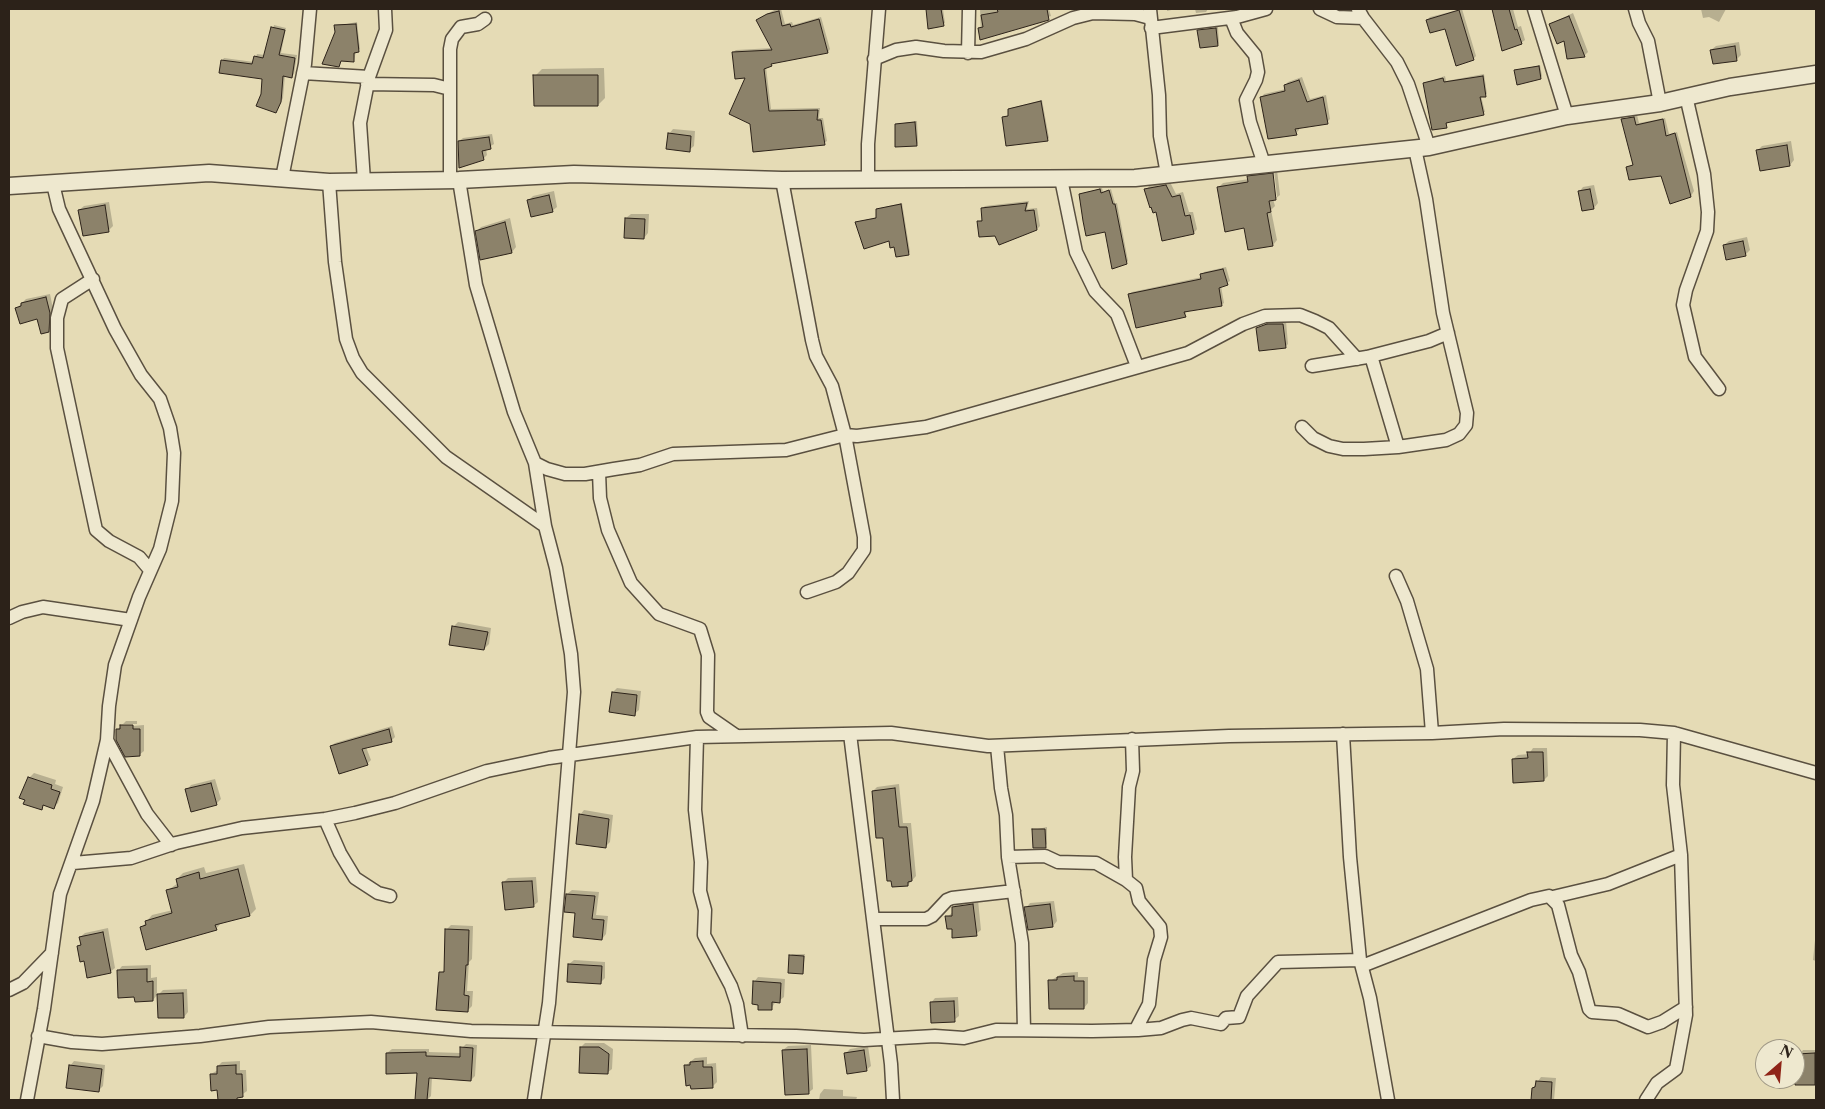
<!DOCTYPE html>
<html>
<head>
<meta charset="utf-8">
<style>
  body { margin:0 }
  #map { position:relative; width:1825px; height:1109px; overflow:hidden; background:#e5dbb5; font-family:"Libre Caslon Text",serif }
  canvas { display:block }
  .frame { position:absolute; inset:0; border:10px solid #2c2219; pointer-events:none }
  .north { position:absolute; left:1755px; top:1039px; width:50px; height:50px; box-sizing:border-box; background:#eee8cf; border:1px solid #a09986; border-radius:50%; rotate:27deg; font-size:14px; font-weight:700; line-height:20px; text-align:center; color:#2c2219 }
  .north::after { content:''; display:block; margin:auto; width:18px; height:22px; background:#8f2418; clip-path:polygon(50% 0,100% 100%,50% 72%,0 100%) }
</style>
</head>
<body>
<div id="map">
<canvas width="1825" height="1109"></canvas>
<div class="frame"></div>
<div class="north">N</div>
</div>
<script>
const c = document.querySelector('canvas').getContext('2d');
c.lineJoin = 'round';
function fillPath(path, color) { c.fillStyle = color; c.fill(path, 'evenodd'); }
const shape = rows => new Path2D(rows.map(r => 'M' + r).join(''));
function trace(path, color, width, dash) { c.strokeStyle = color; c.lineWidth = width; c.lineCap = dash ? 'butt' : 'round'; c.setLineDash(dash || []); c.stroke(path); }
const shadow = shape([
  [776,9,781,9,785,24,792,22,793,25,821,17,830,49,828,52,774,62,766,67,771,109,820,108,819,118,823,118,827,141,824,143,754,151,747,76,733,52,736,50,773,48,760,18],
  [928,9,943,9,945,23,930,28],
  [980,9,1049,9,1051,16,981,39],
  [1167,9,1176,9,1167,11],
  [1195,9,1208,9,1206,12,1196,13],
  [1462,9,1476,56,1473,59,1446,27,1427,20,1430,17],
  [1496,9,1513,9,1518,27,1521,26,1525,40,1521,43,1503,49,1498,36,1500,34,1494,11],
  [1701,9,1726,9,1719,22,1709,17,1703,18],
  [1573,13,1588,52,1584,56,1550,24],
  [357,22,360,49,356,51,354,61,342,60,338,66,336,26],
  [274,25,286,28,281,53,297,55,294,74,292,76,285,75,283,98,276,112,262,95,263,78,222,61,224,58,254,62,257,54,265,55],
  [1218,27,1219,43,1218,45,1198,31],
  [1739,42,1741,55,1737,59,1711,50,1716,46],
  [1540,65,1542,76,1540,78,1515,71],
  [604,68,605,98,598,105,535,76,542,69],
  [1484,74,1487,94,1481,96,1485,112,1448,121,1446,127,1425,83,1445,76,1446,81],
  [1302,77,1310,99,1326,95,1330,119,1327,122,1299,127,1299,130,1296,133,1261,98,1264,94,1286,89,1285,86,1288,82],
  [1042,100,1049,138,1047,140,1003,117,1010,115,1011,108],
  [1637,115,1639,123,1665,118,1669,134,1677,132,1694,191,1691,196,1662,174,1628,167,1634,164,1622,119],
  [917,121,918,143,917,145,896,124],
  [673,129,695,131,694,146,689,150,669,134],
  [492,134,494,144,486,149,487,155,483,159,459,141,463,138],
  [1791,141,1794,160,1790,165,1758,150,1762,146],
  [1272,170,1274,197,1277,197,1274,170,1277,170,1280,195,1275,199,1273,199,1275,206,1271,210,1277,240,1273,245,1249,249,1245,227,1219,187,1223,183,1249,179,1253,172],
  [1170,182,1176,194,1183,192,1189,212,1193,212,1197,229,1194,233,1157,210,1146,190,1149,186],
  [1594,185,1598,203,1594,208,1579,192,1583,187],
  [1102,188,1103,192,1111,189,1115,203,1117,203,1128,261,1126,263,1080,194],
  [554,191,557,207,552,211,529,200,533,196],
  [1029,201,1027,209,1037,208,1040,226,1037,229,996,234,978,222,983,219,982,209,985,206],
  [109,202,113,226,109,230,79,210,84,206],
  [902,203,910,252,908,254,895,246,890,239,857,222,877,217,880,208],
  [631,214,649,214,648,233,644,238,626,218],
  [510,218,516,247,512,252,477,231,481,227],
  [1747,237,1750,250,1745,255,1724,245,1729,241],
  [1226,267,1230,281,1221,286,1224,303,1221,305,1187,310,1185,316,1129,294,1132,292,1202,277,1204,272],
  [50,294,53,309,52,327,48,331,38,317,17,308,26,299],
  [1271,321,1286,321,1288,344,1285,347,1257,328],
  [458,622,491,628,489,644,484,649,453,627],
  [617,688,641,691,639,710,634,714,613,692],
  [126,721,137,721,137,724,123,724,121,727,144,725,144,751,139,755,117,730],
  [392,726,395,737,391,741,366,747,371,760,367,764,331,746,335,743],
  [1533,748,1547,748,1548,776,1544,780,1513,759,1518,755,1529,754],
  [34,773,56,780,55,784,63,787,58,803,54,807,45,804,41,808,29,778],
  [215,779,221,799,216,804,187,790,191,785],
  [899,784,903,823,911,823,916,876,908,885,885,837,873,791,877,787],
  [584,810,613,815,610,842,606,846,580,815],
  [1047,827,1047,844,1045,846,1033,830],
  [244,864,256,909,250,915,222,922,216,929,141,928,152,915,173,910,167,891,178,883,177,879,183,873,204,867,206,873],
  [536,877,538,902,533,906,504,882,508,878],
  [572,890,599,892,596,915,608,916,606,934,602,939,577,912,567,894],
  [978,900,981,930,976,934,947,917,953,912,953,907,958,903],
  [1054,901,1057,921,1053,926,1026,908,1030,903],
  [451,925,473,926,472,959,469,962,467,991,473,991,472,1006,467,1011,441,973,446,968,446,930],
  [108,928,115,968,110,972,85,959,78,946,82,943,80,937,85,933],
  [1816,939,1816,961,1813,960,1815,940],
  [792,954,805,954,803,972,790,956],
  [574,960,605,962,605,978,600,983,569,964],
  [151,965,151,978,157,977,157,995,153,1000,135,996,118,971,122,966],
  [1078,972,1078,977,1088,977,1088,1003,1084,1008,1050,981,1063,973],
  [758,977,785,979,784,997,779,1001,776,1001,771,1009,754,982],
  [187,989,188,1012,184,1017,158,995,163,990],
  [958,997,959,1016,954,1020,931,1003,935,998],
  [585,1043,604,1043,613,1049,612,1069,607,1073,581,1047],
  [466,1044,477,1045,475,1076,471,1080,432,1077,431,1096,427,1100,416,1099,418,1072,387,1053,392,1049,429,1049,429,1052,461,1053,462,1048],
  [811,1045,813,1089,808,1093,783,1050,788,1046],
  [868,1046,871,1066,866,1070,845,1054,850,1049],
  [1803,1050,1816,1050,1816,1082,1790,1084,1790,1079,1795,1079,1795,1055,1799,1055],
  [707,1057,707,1064,716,1063,717,1082,713,1086,685,1066,695,1058],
  [74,1061,105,1065,103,1086,98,1091,70,1066],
  [240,1061,240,1070,246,1070,247,1091,236,1099,219,1100,218,1089,211,1074,218,1070,218,1066,222,1062],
  [1541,1077,1556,1078,1554,1100,1533,1100,1533,1088],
  [824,1089,843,1090,843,1096,857,1097,856,1100,819,1100,820,1094]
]);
const building = shape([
  [926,9,941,9,944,26,928,29,926,9],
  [997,9,1047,9,1049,20,980,40,978,28,983,27,981,15,998,12,997,9],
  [1492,9,1509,9,1515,30,1517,29,1522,44,1502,51,1492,9],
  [1459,10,1474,60,1456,66,1445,29,1430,33,1426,20,1459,10],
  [779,11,782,26,790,24,791,27,819,19,828,53,771,64,772,66,764,69,769,111,818,110,817,120,821,120,825,145,753,152,750,124,729,114,745,78,735,79,732,52,772,50,756,20,767,14,779,11],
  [1569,16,1585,57,1567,59,1564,41,1557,44,1549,24,1569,16],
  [356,24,359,52,354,53,354,62,341,61,339,67,322,64,335,32,334,25,356,24],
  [271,27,285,30,279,55,295,58,292,78,283,76,281,102,276,113,256,106,261,94,262,79,219,73,221,60,252,64,254,56,263,58,271,27],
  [1216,28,1218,46,1200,48,1197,30,1216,28],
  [1735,46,1737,61,1713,64,1710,50,1735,46],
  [1539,66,1541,79,1517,85,1514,70,1539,66],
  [533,75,598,75,598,106,534,106,533,75],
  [1483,76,1486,97,1480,97,1484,115,1446,123,1447,128,1432,130,1423,83,1443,78,1444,82,1483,76],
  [1299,80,1307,102,1323,97,1328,124,1295,129,1297,135,1268,139,1260,97,1285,91,1284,85,1299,80],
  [1041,101,1048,141,1006,146,1002,117,1008,116,1008,109,1041,101],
  [1634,117,1636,125,1663,119,1666,136,1675,133,1691,197,1670,204,1661,176,1629,180,1626,167,1633,165,1621,119,1634,117],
  [915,122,917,146,895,147,895,124,915,122],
  [668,133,691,136,690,152,666,149,668,133],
  [489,137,491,149,482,151,484,160,459,168,458,141,489,137],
  [1787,145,1790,166,1760,171,1756,150,1787,145],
  [1273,173,1276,200,1269,201,1271,212,1267,213,1273,246,1248,250,1244,228,1225,232,1217,187,1248,182,1247,176,1273,173],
  [1166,185,1172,197,1180,195,1185,216,1190,215,1194,234,1162,241,1156,212,1153,213,1151,207,1150,208,1144,189,1166,185],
  [1100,189,1101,193,1109,190,1113,204,1115,204,1127,264,1112,269,1105,232,1086,236,1083,221,1079,194,1100,189],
  [1590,189,1594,209,1582,211,1578,191,1590,189],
  [549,195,553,212,531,217,527,200,549,195],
  [1027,203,1025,211,1034,210,1037,230,999,245,995,236,979,237,977,221,982,221,981,208,1027,203],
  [901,204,909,255,896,257,894,247,890,248,889,241,864,249,855,222,876,218,876,209,901,204],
  [105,205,109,232,83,236,78,210,105,205],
  [625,218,645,219,644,239,624,238,625,218],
  [505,222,512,253,480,260,475,231,505,222],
  [1743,241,1746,256,1726,260,1723,245,1743,241],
  [1223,269,1228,285,1219,288,1222,306,1184,312,1186,317,1136,328,1128,294,1201,279,1200,274,1223,269],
  [46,297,50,313,49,332,41,334,37,319,20,324,15,308,21,306,21,303,46,297],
  [1267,324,1283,324,1286,348,1259,351,1256,328,1267,324],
  [452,626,488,632,484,650,449,645,452,626],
  [612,692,637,695,635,716,609,712,612,692],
  [120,725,133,725,133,729,140,729,140,756,125,757,116,740,116,729,120,729,120,725],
  [389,729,392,742,362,749,368,765,339,774,330,746,389,729],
  [1527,752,1543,752,1544,781,1513,783,1512,759,1528,758,1527,752],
  [28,777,52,785,51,789,60,792,54,809,43,805,42,810,23,804,25,800,19,798,28,777],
  [211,783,217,805,191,812,185,789,211,783],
  [895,788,899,827,907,827,912,881,908,882,908,886,892,887,891,881,887,881,883,838,876,838,872,791,895,788],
  [579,814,609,819,606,848,576,844,579,814],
  [1032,829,1045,829,1046,848,1033,848,1032,829],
  [238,869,250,916,215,925,217,930,146,950,140,927,146,925,145,921,172,913,166,890,178,887,176,879,199,872,200,879,238,869],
  [532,881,534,907,505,910,502,882,532,881],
  [566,894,595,896,592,919,604,920,602,940,573,937,575,913,564,912,566,894],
  [973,904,977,936,952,938,952,929,947,929,945,916,952,916,952,907,973,904],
  [1050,904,1053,927,1028,930,1024,907,1050,904],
  [445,929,469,930,468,965,466,965,464,995,469,996,468,1012,436,1010,439,972,444,972,445,929],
  [103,932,111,973,87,978,84,961,80,962,77,946,81,945,79,937,103,932],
  [789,955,804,956,803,974,788,973,789,955],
  [568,964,602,966,601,984,567,982,568,964],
  [147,969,147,982,153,981,153,1001,135,1002,134,997,118,998,117,970,147,969],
  [1074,976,1074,981,1084,981,1084,1009,1049,1009,1048,980,1057,980,1057,977,1074,976],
  [753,981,781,983,780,1003,772,1002,772,1010,758,1010,758,1005,752,1004,753,981],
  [183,993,184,1018,158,1018,157,994,183,993],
  [954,1001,955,1022,931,1023,930,1002,954,1001],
  [460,1047,473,1048,471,1081,429,1078,427,1100,415,1100,417,1073,386,1074,386,1053,426,1052,426,1056,460,1057,460,1047],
  [580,1047,599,1047,609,1054,608,1074,579,1073,580,1047],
  [807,1049,809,1094,785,1095,782,1050,807,1049],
  [864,1050,867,1071,847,1074,844,1053,864,1050],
  [1815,1053,1815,1085,1795,1085,1795,1059,1798,1059,1797,1054,1815,1053],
  [703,1061,703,1067,712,1067,713,1088,691,1089,690,1085,686,1086,684,1065,690,1065,690,1062,703,1061],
  [69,1065,102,1069,99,1092,66,1088,69,1065],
  [236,1065,236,1074,242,1074,243,1097,237,1098,237,1100,218,1100,217,1090,211,1091,210,1074,217,1074,217,1066,236,1065],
  [1536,1081,1552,1082,1551,1100,1531,1100,1532,1088,1535,1087,1536,1081]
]);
const minor = shape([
  [1150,9,1159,95,1160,136,1167,174],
  [1320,9,1337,17,1363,18],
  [1358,9,1363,18,1397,62,1408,84,1429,147],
  [1534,9,1567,116],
  [1635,9,1639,23,1648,41,1660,103],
  [1231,18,1237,33,1255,55,1258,72,1256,80,1246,100,1250,122,1264,164],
  [1151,28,1237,17,1266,9],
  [968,53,969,9],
  [874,59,896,50,916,47,944,51,981,52,1026,39,1073,18,1093,13,1135,14,1150,18],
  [303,73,369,77],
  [367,84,434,85,450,89],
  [1686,96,1704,174,1708,212,1707,231,1686,290,1683,305,1695,357,1719,389],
  [282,178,305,64,310,9],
  [1061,179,1076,252,1095,291,1117,314,1137,366],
  [459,180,476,285,514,412,535,463,547,469,565,474,585,474,614,469,640,465,673,454,786,450,845,435,857,436,926,427,1188,353,1243,324,1265,316,1300,315,1315,321,1329,328,1357,359],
  [782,180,812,340,816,356,832,386,845,435,864,537,864,550,848,573,836,582,807,592],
  [868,180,868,144,879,9],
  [364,181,360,123,369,77,386,30,385,9],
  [450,181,450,49,452,39,461,27,478,24,485,19],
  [329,182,335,262,346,339,353,358,362,373,446,457,545,526],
  [93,279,62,299,57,318,57,348,96,530,109,541,139,557,150,570],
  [1371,356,1398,447],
  [1312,366,1367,357,1429,341,1448,333],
  [1302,427,1313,438,1329,446,1343,449,1364,449,1398,447,1446,440,1459,434,1466,425,1467,413,1443,313,1426,199,1415,149],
  [599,472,600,498,608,530,631,583,659,614,700,629,708,655,707,712,709,717,735,735],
  [1396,576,1407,601,1427,669,1432,733],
  [9,618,22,612,43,607,131,620],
  [850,734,891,1064,893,1100],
  [1343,734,1350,857,1360,960,1370,998,1388,1100],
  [697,737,695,810,701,862,700,891,705,910,704,935,731,986,737,1004,742,1036],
  [1132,739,1133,771,1129,787,1125,857,1126,880,1136,888,1139,901,1160,927,1161,937,1154,960,1149,1004,1136,1029],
  [107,740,147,814,171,845],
  [997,746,1001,788,1006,815,1008,857,1022,943,1024,1030],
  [325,819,340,853,355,878,378,893,390,896],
  [1008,857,1045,856,1058,862,1096,863,1126,880],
  [73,863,131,858,176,843,242,828,325,819,355,813,395,803,487,771,549,758,697,737,891,733,988,746,1229,736,1432,733,1504,729,1640,730,1674,733,1816,773],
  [1553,897,1608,884,1681,855],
  [874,919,926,919,932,916,947,900,952,898,1014,891],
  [1362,966,1531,900,1549,896,1558,905,1571,955,1579,972,1589,1009,1592,1012,1618,1014,1648,1027,1662,1022,1686,1007],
  [9,990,23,983,52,953],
  [38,1036,72,1042,102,1044,200,1036,269,1027,371,1022,471,1031,796,1036,864,1040,935,1036,964,1038,996,1030,1092,1031,1138,1030,1161,1028,1182,1020,1191,1018,1221,1024,1226,1018,1239,1017,1247,996,1278,962,1360,960],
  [27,1100,44,1009,60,894,93,801,107,740,109,706,115,665,139,597,160,549,172,501,174,453,170,428,160,399,141,375,115,329,59,209,53,184],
  [534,1100,549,1003,574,692,571,654,556,568,545,526,535,463],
  [1646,1100,1657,1083,1676,1069,1686,1015,1681,855,1673,785,1674,733]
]);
const tertiary = shape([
  [9,186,209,173,329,182,459,180,574,174,782,180,1135,178,1429,147,1567,116,1660,103,1730,87,1816,74]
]);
fillPath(shadow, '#0003');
fillPath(building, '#8c826a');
trace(building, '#2c2219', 1);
trace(minor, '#5a5040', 15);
trace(tertiary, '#5a5040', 19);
trace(minor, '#eee8cf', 12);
trace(tertiary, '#eee8cf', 16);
</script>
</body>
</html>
